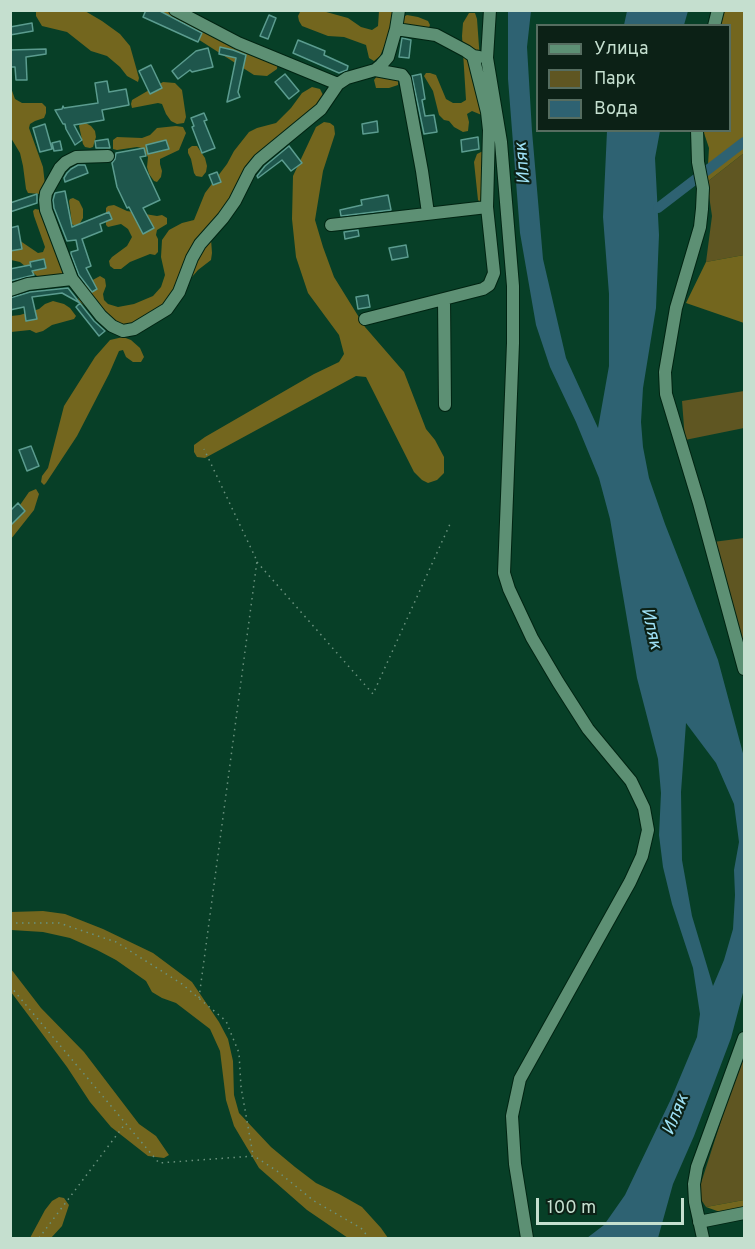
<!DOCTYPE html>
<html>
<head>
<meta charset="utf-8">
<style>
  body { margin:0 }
  #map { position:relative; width:755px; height:1249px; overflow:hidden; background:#073f27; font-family:Overpass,sans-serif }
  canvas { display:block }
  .frame { position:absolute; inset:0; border:12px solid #c5dfcf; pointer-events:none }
  .legend { position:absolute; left:536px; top:24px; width:195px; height:108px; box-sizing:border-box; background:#0c2116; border:2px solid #566d60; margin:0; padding:8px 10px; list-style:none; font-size:18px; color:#c5dfcf }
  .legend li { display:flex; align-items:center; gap:12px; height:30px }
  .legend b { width:30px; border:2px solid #566d60 }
  .scale { position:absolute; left:536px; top:1198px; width:148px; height:27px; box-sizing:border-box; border:3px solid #c5dfcf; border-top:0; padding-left:8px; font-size:18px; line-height:21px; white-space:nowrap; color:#c5dfcf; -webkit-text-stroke:4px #0c2116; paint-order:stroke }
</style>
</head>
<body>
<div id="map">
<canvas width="755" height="1249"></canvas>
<div class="frame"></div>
<ul class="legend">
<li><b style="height:8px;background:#5d9074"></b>Улица</li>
<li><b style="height:16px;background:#5f5622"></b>Парк</li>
<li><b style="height:16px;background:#2e6272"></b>Вода</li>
</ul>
<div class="scale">100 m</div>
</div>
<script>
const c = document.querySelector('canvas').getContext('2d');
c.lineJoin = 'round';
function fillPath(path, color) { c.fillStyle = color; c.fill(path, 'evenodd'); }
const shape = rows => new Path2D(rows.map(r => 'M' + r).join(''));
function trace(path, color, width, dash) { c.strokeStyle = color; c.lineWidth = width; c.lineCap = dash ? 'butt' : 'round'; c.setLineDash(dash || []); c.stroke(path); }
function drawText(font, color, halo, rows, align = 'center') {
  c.font = font + ' Overpass,sans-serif'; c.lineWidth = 4.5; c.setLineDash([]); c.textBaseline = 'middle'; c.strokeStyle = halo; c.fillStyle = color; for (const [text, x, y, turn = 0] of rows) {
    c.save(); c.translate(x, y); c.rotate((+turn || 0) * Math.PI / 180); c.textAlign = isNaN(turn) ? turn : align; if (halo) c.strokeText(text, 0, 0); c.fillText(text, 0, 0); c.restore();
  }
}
const green = shape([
  [744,153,744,255,706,262,712,216,707,182],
  [744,391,744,428,685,440,682,401],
  [744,538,744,658,713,542],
  [744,1057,744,1200,706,1207,700,1198,701,1183,730,1093]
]);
const forest = shape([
  [319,10,348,18,361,27,372,30,378,26,379,11,394,11,394,24,380,56,374,61,369,58,366,45,344,37,328,36,302,26,299,21,298,16,300,12,306,11],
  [36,11,85,11,102,21,120,34,130,46,139,78,138,82,127,76,120,67,107,56,91,51,67,32,42,26,36,16],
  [154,11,182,11,278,58,277,69,267,76,254,75],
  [724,11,744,11,744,153,707,182,709,148,703,130,730,130,730,26,720,25],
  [469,13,475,13,477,19,484,116,472,111,467,114,469,122,468,131,463,132,454,127,449,121,444,120,439,115,433,91,424,76,426,73,430,73,436,75,446,99,453,103,461,103,466,100,462,36,463,23],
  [407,15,418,17,428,21,430,25,428,30,403,25,403,17],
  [377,76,398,77,398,85,389,88,376,88,374,80],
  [163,82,175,83,182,90,186,117,184,123,177,124,171,121,166,114,162,104,158,103,132,108,131,104,132,100],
  [10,85,15,99,22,103,42,103,46,107,46,113,44,118,35,121,30,124,29,128,43,167,45,185,40,194,28,193,26,189,23,166,20,153,11,138],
  [312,87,320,89,324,97,322,105,247,175,211,239,212,253,211,260,198,270,154,321,141,330,107,326,79,301,78,298,78,288,100,276,105,279,106,286,103,294,104,300,108,304,118,307,134,304,153,296,161,287,165,275,161,257,162,240,169,230,182,223,194,220,205,193,227,164,234,151,249,132,257,128,276,123,291,108,302,93],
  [81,122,84,122,91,126,95,131,96,137,93,147,90,148,85,147,83,144,79,126],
  [324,122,330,123,334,126,335,134,323,171,315,220,323,247,334,277,365,327,404,372,426,429,435,440,444,457,444,473,437,480,428,483,422,480,414,472,366,377,356,376,205,458,197,457,194,452,194,445,205,437,314,374,339,362,344,354,339,335,308,293,296,257,292,219,293,176,316,127],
  [176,126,183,127,186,133,179,150,160,159,160,164,162,171,161,177,157,182,154,181,149,174,147,167,148,157,142,148,137,147,117,150,113,149,113,140,117,137,142,138,150,135,157,128],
  [192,146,197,146,205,158,207,166,206,172,202,177,196,176,194,173,191,159,188,153,188,149],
  [483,151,483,201,480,202,478,200,474,162,477,154],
  [73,198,79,201,83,209,83,218,79,225,76,227,72,224,69,201,70,199],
  [114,205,127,211,157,216,162,215,167,218,167,224,157,230,156,235,158,239,158,252,155,255,150,254,130,262,121,269,114,269,110,266,109,261,112,257,127,246,132,237,128,229,121,224,108,227,106,225,106,208,108,206],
  [35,209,41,210,66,276,47,281,37,276,20,262,11,260,10,234,38,253,43,252,45,247,34,216,33,211],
  [744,255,744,323,686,303,706,262],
  [53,301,64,304,70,308,76,316,74,319,52,325,43,331,36,333,30,330,11,332,11,316,20,315,39,309,45,304],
  [123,337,131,340,140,348,144,357,141,362,133,362,126,357,123,350,119,351,109,374,77,436,46,483,44,485,41,482,42,476,48,468,64,406,95,357,110,340],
  [36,489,39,494,34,510,11,539,11,518,29,492],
  [43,911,65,914,103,929,153,953,192,982,219,1022,228,1039,233,1061,234,1095,239,1113,271,1147,295,1167,316,1183,339,1194,362,1207,381,1228,388,1238,348,1238,307,1210,259,1168,234,1126,226,1100,220,1051,210,1029,176,1003,162,998,152,992,146,981,116,960,97,950,70,938,43,932,11,930,11,912],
  [11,969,41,1008,84,1052,139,1124,156,1136,169,1155,164,1158,148,1156,111,1127,90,1102,67,1067,11,992],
  [59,1197,64,1198,69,1205,62,1226,51,1238,30,1238,45,1210,52,1201],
  [744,1200,744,1207,720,1212,706,1207]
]);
const water = shape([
  [508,11,531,11,527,47,532,131,543,259,566,358,598,428,609,366,609,294,603,217,607,131,660,131,655,158,659,235,656,308,643,388,641,422,643,447,649,478,665,524,718,660,744,757,744,989,731,1038,694,1136,673,1184,658,1238,587,1238,604,1225,625,1195,671,1099,697,1037,700,1014,693,968,672,904,663,867,659,835,661,793,658,759,637,678,610,519,599,478,576,422,550,367,536,325,520,233,508,79],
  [686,723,716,763,734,804,739,842,734,870,735,895,733,929,724,960,713,986,692,916,682,860,681,792],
  [627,11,627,10,688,11,684,25,624,25]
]);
const canal = shape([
  [658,208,744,142]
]);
const building = shape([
  [146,10,158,10,202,33,198,42,143,17,146,10],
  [269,15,276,18,268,39,260,36,269,15],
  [32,23,33,31,10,35,10,27,32,23],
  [402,38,411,40,409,58,399,57,402,38],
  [298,40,325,51,324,55,348,66,347,70,339,73,293,53,298,40],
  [220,47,233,50,246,55,238,92,240,97,227,102,236,58,219,54,220,47],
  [208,48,213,67,192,72,190,70,178,79,172,71,196,51,208,48],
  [46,49,46,54,26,57,27,80,16,80,15,67,10,67,10,50,46,49],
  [151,65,162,88,150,94,139,71,151,65],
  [285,74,299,91,289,99,275,82,285,74],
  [421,74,425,99,422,100,425,116,434,115,437,132,424,134,412,76,421,74],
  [107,81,109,92,126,89,129,105,102,110,104,120,74,125,82,140,75,145,66,129,65,124,63,124,55,110,62,109,63,106,64,108,98,103,95,83,107,81],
  [204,113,207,120,204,121,215,148,202,153,192,127,194,126,191,118,204,113],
  [377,121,378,132,363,134,362,124,377,121],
  [45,124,52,149,40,152,33,128,45,124],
  [478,137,479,149,462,152,461,140,478,137],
  [108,139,110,148,96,148,95,141,108,139],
  [166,140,169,149,148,154,146,145,166,140],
  [60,141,62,150,54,151,52,143,60,141],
  [289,146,302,163,291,171,282,160,258,178,257,176,265,166,289,146],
  [144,148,146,156,140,157,160,200,143,208,154,228,143,234,129,207,127,208,117,187,112,163,115,159,116,153,144,148],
  [78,165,85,165,88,173,65,182,64,178,67,173,71,169,78,165],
  [217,172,221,182,213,185,209,175,217,172],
  [65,191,72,227,109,212,112,219,100,224,102,231,82,239,91,266,86,268,97,289,92,292,79,275,71,254,71,252,78,250,76,240,67,241,54,208,53,200,55,193,65,191],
  [37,194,37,203,10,212,10,203,37,194],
  [388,195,391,210,341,216,340,210,362,205,361,200,388,195],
  [18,226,22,249,10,251,10,228,18,226],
  [358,230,359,236,345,239,344,232,358,230],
  [406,245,408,257,392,260,389,248,406,245],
  [44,259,46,268,32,271,34,275,10,281,10,269,30,265,31,267,30,262,44,259],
  [68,288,94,321,105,331,99,336,76,307,80,303,62,293,32,297,37,319,26,321,24,307,10,310,10,298,30,292,68,288],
  [368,295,370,307,358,309,356,297,368,295],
  [31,446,39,466,27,471,19,450,31,446],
  [18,503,25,511,10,526,10,511,18,503]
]);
const path = shape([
  [257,562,373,694,450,524],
  [10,923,59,923,116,942,182,984,226,1021,239,1053,241,1087,253,1155],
  [10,986,159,1163,254,1156,277,1171,314,1201,361,1228,369,1238],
  [199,998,257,561,204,449],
  [39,1238,125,1124]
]);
const minor = shape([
  [175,10,238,43,338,84],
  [490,10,487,58,501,142,513,286,513,343,504,573,509,589,532,638,558,682,588,729,631,781,644,808,648,830,642,856,630,882,520,1079,512,1116,515,1164,527,1238],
  [714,26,718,10],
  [396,29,436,35,466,51,473,56,479,57],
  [473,56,487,112,489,130,487,207],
  [375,70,402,75,405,79,422,171,428,213],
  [697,130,698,162,703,188,702,209,700,227,676,308,665,372,666,394,699,503,744,669],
  [331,225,487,207,494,273,489,285,483,289,365,319],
  [72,279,101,316,112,326,123,331,134,329,167,309,179,292,192,258,200,244,223,218,235,201,250,171,259,160,321,109,338,84,347,78,375,70,381,65,388,57,396,29,399,10],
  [10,290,28,284,72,279,46,210,45,200,46,193,60,168,66,162,76,157,108,156],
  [444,299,445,405],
  [699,1222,744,1213],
  [703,1238,695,1202,694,1184,697,1167,744,1038]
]);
const waterNames = [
  ["Иляк",524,163,-95],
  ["Иляк",650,629,77],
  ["Иляк",677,1115,-68]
];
fillPath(green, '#5f5622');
fillPath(forest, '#73661e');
fillPath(water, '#2e6272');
trace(canal, '#2e6272', 10);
fillPath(building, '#1e564c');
trace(building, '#5b9c8f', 1.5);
trace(minor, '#002412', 14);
trace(path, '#6a927e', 1.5, [1.5, 4.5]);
trace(minor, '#5d9074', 12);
drawText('italic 18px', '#9fe2f6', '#0c2116', waterNames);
</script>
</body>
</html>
